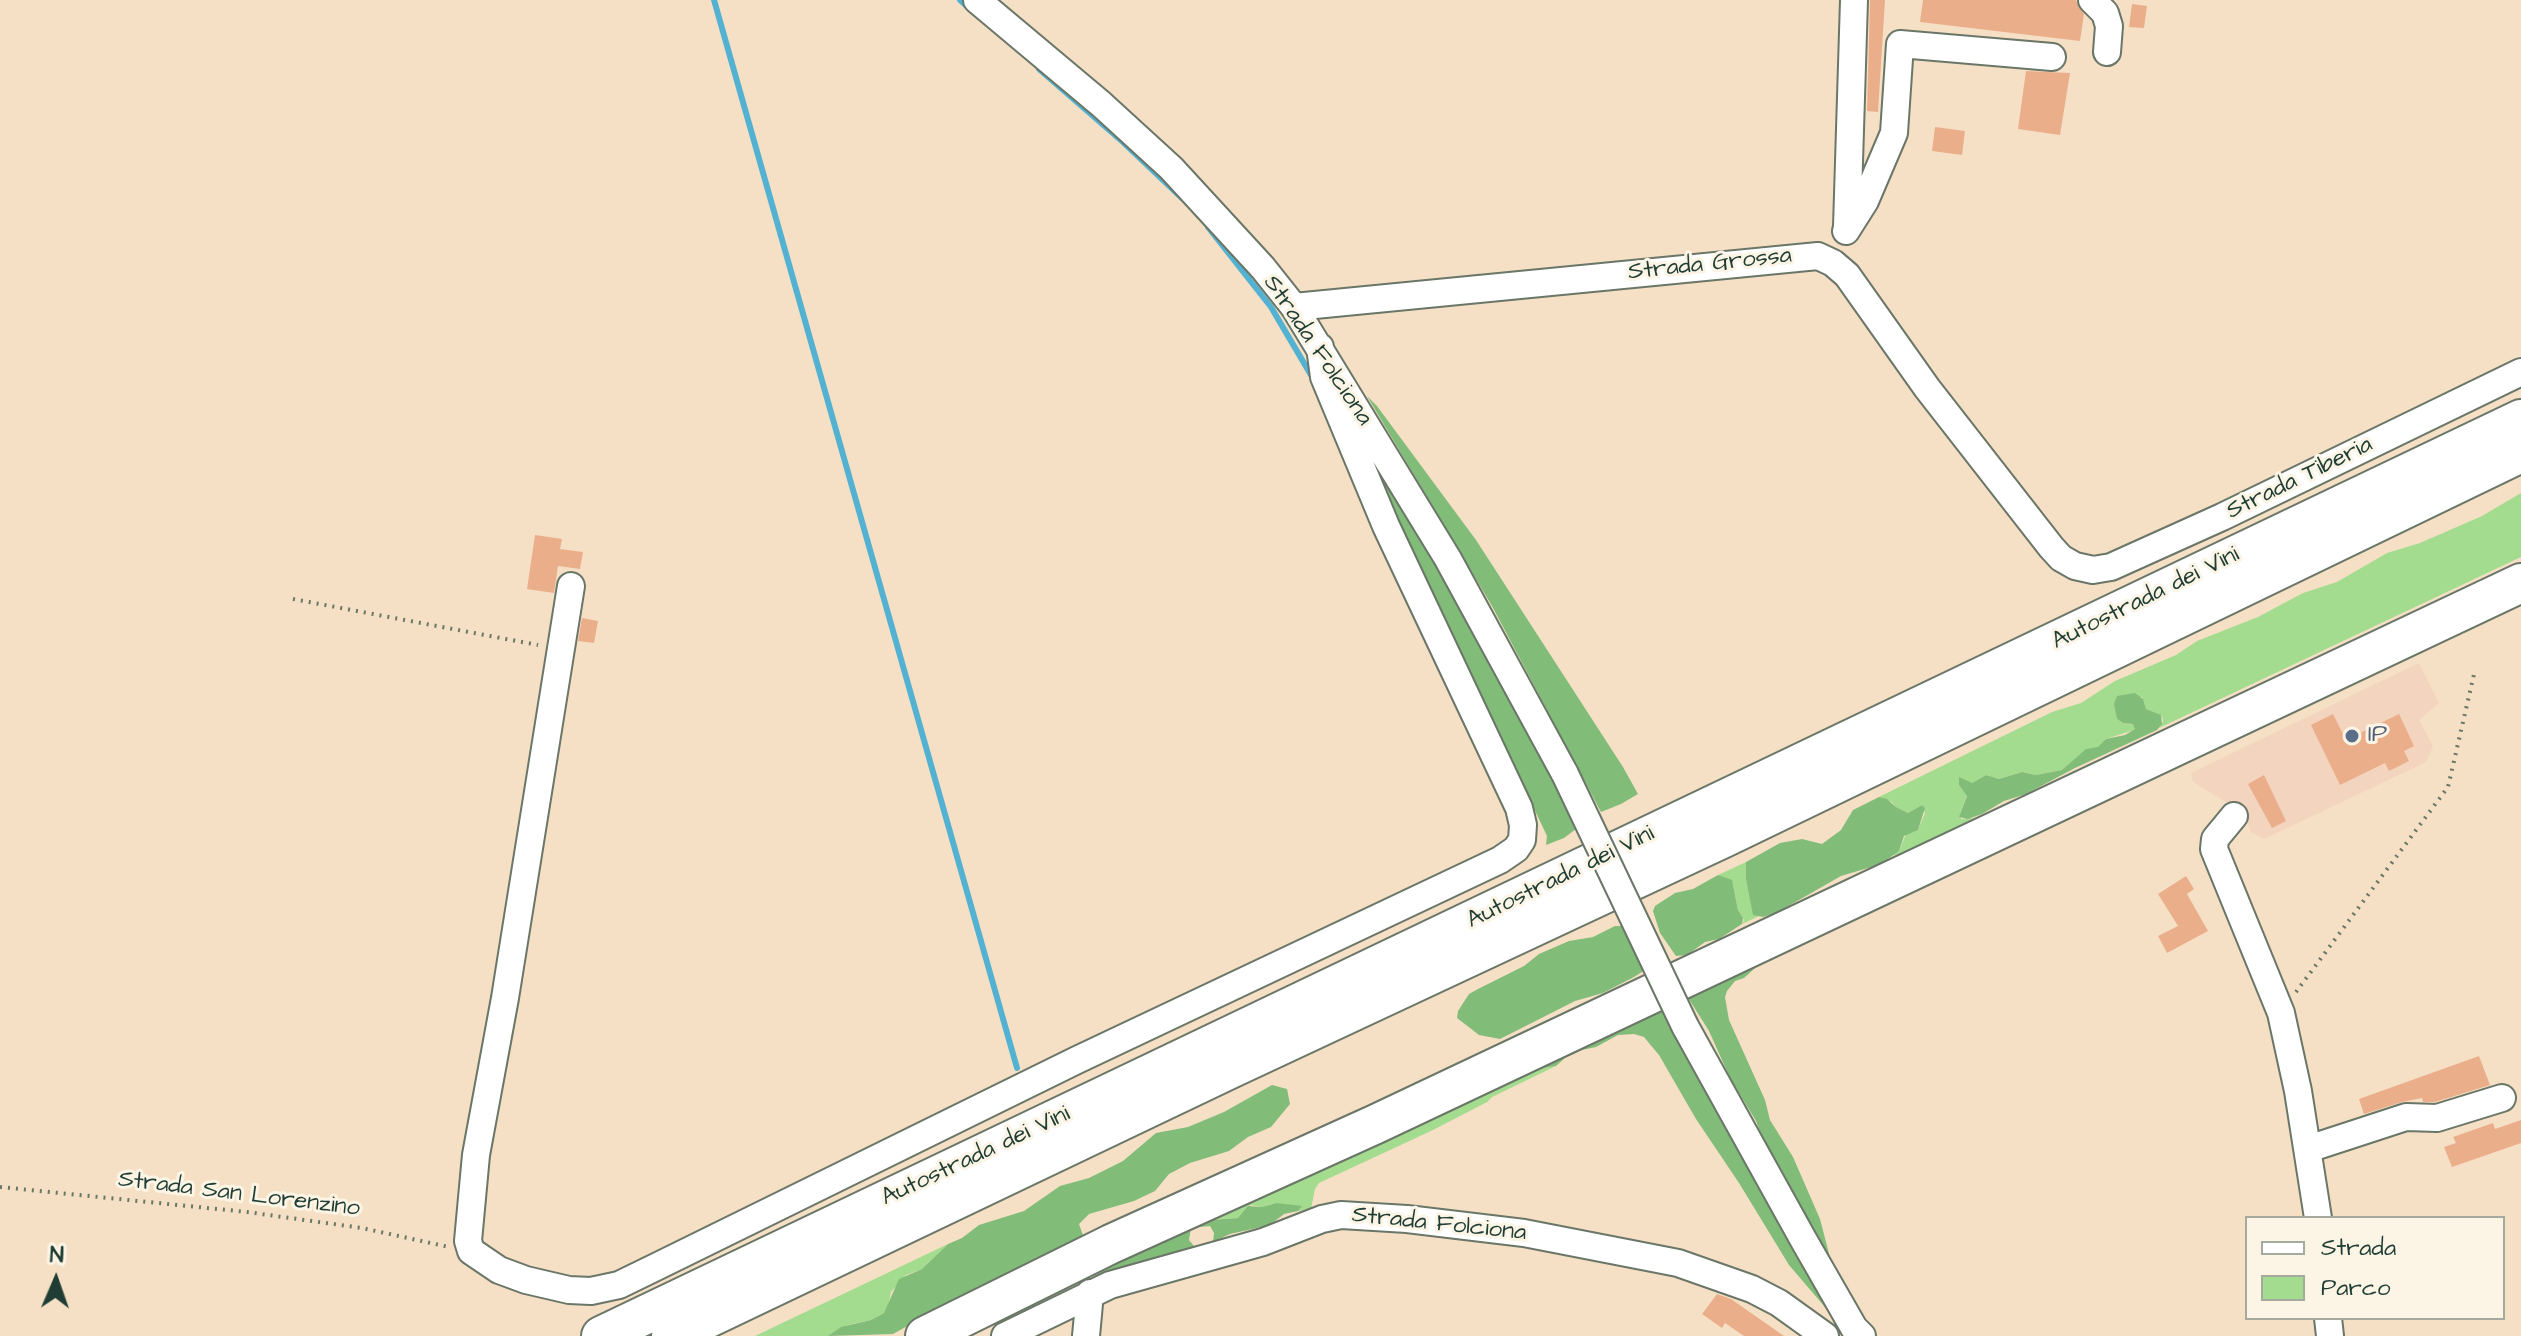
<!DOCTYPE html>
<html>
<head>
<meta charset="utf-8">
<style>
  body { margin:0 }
  #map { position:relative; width:2521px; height:1336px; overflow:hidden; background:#f5e0c5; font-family:"Architects Daughter",sans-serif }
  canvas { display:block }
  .legend { position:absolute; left:2245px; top:1216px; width:260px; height:104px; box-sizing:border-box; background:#fcf5e5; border:2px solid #a4ab9e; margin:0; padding:10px 14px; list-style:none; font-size:24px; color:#1f3d34 }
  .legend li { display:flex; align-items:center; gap:16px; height:40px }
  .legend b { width:40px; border:2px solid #a4ab9e }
  .north { position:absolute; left:16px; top:1240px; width:80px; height:80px; -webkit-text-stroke:6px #fcf5e5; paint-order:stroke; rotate:2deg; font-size:22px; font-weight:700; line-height:32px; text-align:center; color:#1f3d34 }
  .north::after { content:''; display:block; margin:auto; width:28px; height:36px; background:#1f3d34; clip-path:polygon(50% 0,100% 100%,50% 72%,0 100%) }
</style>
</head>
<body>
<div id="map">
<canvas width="2521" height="1336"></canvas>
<ul class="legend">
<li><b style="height:10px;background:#fff"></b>Strada</li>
<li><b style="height:22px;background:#a3dc8e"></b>Parco</li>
</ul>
<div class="north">N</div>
</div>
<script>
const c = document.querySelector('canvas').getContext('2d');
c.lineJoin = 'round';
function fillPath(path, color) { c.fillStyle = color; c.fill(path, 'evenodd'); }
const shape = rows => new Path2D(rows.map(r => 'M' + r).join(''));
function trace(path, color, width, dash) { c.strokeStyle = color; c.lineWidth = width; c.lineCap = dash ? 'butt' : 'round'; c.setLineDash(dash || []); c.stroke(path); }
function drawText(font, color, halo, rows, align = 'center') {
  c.font = font + ' "Architects Daughter",sans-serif'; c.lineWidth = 6; c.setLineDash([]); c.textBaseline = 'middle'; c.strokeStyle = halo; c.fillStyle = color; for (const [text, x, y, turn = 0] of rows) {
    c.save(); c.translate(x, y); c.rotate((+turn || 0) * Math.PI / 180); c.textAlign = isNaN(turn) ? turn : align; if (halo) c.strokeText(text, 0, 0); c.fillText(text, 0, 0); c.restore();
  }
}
const built = shape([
  [2419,663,2439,703,2419,720,2433,746,2426,762,2264,839,2251,832,2244,813,2193,782,2191,773]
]);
const green = shape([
  [2521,493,2521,557,2159,728,2163,721,2162,716,2146,709,2142,697,2116,698,2117,719,2123,723,2133,724,2136,726,2134,730,2106,739,2100,747,2062,770,2036,775,2022,772,1999,779,1986,775,1972,783,1959,785,1967,795,1960,814,1961,819,1974,818,1897,856,1893,855,1899,851,1906,834,1918,830,1925,813,1922,805,1908,813,1896,807,1892,802,1879,797,1885,794,2052,712,2081,703,2115,681,2176,655,2197,641,2258,617,2303,593,2337,582,2387,553,2420,543,2482,516],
  [1746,862,1746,879,1752,907,1759,916,1742,924,1744,920,1738,910,1733,885,1718,875],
  [1541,1065,1545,1068,1556,1066,1492,1097,1487,1102,1433,1130,1319,1183,1315,1189,1311,1209,1308,1210,1288,1212,1297,1211,1275,1203,1262,1207,1251,1205,1238,1218,1210,1220,1435,1119],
  [948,1244,922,1269,906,1275,891,1292,888,1307,884,1313,871,1320,848,1325,828,1336,755,1336]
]);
const forest = shape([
  [1367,396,1377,406,1476,540,1623,767,1638,794,1621,804,1601,812,1492,606],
  [1352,410,1470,614,1546,766,1576,829,1564,838,1546,845,1547,836,1412,551],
  [2135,693,2143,699,2146,709,2161,715,2162,724,2157,730,2075,768,2026,794,2004,801,1982,814,1968,819,1959,817,1967,796,1959,785,1959,777,1972,783,1986,775,1999,779,2022,772,2036,775,2062,770,2086,749,2098,747,2106,739,2125,735,2135,729,2133,724,2123,723,2117,719,2114,704,2117,696],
  [1879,797,1887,799,1896,807,1908,813,1922,805,1925,808,1918,830,1904,836,1899,851,1881,864,1841,876,1778,912,1763,917,1753,915,1746,879,1746,862,1780,843,1802,839,1822,844,1841,830,1853,810],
  [1718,875,1732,880,1738,910,1743,918,1742,924,1719,939,1705,942,1687,955,1676,956,1660,933,1653,911,1655,906,1675,893,1693,889],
  [1615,926,1624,926,1645,970,1634,977,1603,993,1575,1001,1500,1039,1479,1035,1457,1018,1458,1011,1469,994,1478,989,1524,966,1539,954,1569,941,1593,937],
  [1764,960,1744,978,1735,981,1727,991,1725,997,1729,1020,1765,1100,1770,1120,1793,1157,1820,1219,1834,1273,1791,1191,1771,1161,1756,1121,1730,1078,1709,1031,1687,996],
  [1659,1007,1677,1032,1834,1313,1830,1313,1789,1265,1739,1183,1696,1119,1659,1055,1644,1037,1634,1034,1618,1035,1596,1047,1582,1050,1565,1058,1556,1066,1537,1069,1541,1065],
  [1272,1085,1287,1089,1290,1104,1271,1127,1248,1137,1229,1151,1190,1163,1169,1174,1155,1191,1134,1201,1089,1214,1079,1224,1084,1238,992,1283,980,1286,893,1334,828,1336,841,1327,871,1320,884,1313,899,1279,922,1269,948,1244,962,1238,979,1225,1024,1211,1060,1186,1089,1178,1123,1161,1156,1133,1188,1127,1224,1112],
  [1276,1203,1302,1206,1298,1211,1284,1214,1270,1225,1230,1234,1213,1242,1214,1233,1210,1226,1191,1228,1189,1240,1194,1246,1178,1255,1080,1284,1159,1240,1210,1220,1238,1218,1248,1206,1262,1207]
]);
const stream = shape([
  [714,0,1017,1068],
  [960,0,970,9],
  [1039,69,1123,142,1182,198],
  [1208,227,1271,307,1311,375]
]);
const building = shape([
  [1870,0,1885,0,1878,112,1867,111],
  [1923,0,2076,0,2084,14,2080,41,1920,22],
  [2132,4,2147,6,2144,28,2129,27],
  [2026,71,2070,73,2060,135,2018,129],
  [1935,127,1965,131,1962,155,1932,151],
  [535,535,562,539,560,549,583,552,580,569,558,566,554,593,527,589],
  [582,618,598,621,594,643,578,641],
  [2333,714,2346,740,2399,714,2414,746,2404,751,2409,761,2389,771,2385,763,2340,785,2311,725],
  [2264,775,2286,821,2272,828,2248,784],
  [2186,876,2194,889,2187,894,2208,931,2167,953,2158,936,2178,926,2158,894],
  [2479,1056,2490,1085,2435,1102,2423,1102,2422,1098,2402,1102,2364,1114,2359,1099],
  [2521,1120,2521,1143,2452,1167,2444,1147,2456,1143,2453,1137,2493,1123,2495,1129],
  [1717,1294,1731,1299,1784,1336,1744,1336,1725,1323,1722,1328,1702,1314]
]);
const path = shape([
  [293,599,538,645],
  [2296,992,2448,787,2475,670],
  [0,1187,247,1212,362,1228,449,1247]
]);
const minor = shape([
  [977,0,1101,104,1171,168,1263,268,1294,307,1448,559,1565,774],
  [2092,0,2105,13,2109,26,2107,52],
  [1847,227,1854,0],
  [1846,231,1865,201,1894,133,1900,44,2052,57],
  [1294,307,1818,256,1833,263,1847,275,1927,388,2051,547,2061,558,2075,566,2093,570,2111,567,2222,517,2521,372],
  [571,586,505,998,476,1155,468,1241,471,1251,499,1270,526,1280,569,1290,591,1291,619,1285,658,1266,1077,1060,1500,860,1516,849,1522,840,1523,825,1519,808,1386,526,1324,377,1320,347],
  [2234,816,2215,839,2214,849,2281,1013,2298,1091,2318,1218],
  [1685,1026,1803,1239,1854,1328,1862,1336],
  [2308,1149,2406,1117,2437,1118,2502,1098],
  [2328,1318,2330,1336],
  [1005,1336,1110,1285,1263,1242,1322,1219,1341,1215,1407,1219,1524,1233,1678,1263,1752,1289,1779,1303,1825,1336],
  [1086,1336,1090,1293]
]);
const highway = shape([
  [601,1336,2521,419],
  [671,1336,1230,1069,1726,837,2521,453],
  [925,1336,1111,1244,1376,1124,2521,583]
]);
const minorBridge = shape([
  [1565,774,1685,1026]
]);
const markers = [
  [2352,736,8,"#5c6f8a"]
];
const streetNames = [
  ["Strada Grossa",1710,265,-6],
  ["Strada Folciona",1317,351,56],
  ["Strada Tiberia",2300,479,-26],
  ["Autostrada dei Vini",2146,599,-26],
  ["Autostrada dei Vini",1561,878,-26],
  ["Autostrada dei Vini",976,1157,-25],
  ["Strada San Lorenzino",239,1195,7],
  ["Strada Folciona",1439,1225,6]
];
const serviceNames = [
  ["IP",2368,736]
];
fillPath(built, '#f3d4bf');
fillPath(green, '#a3dc8e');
fillPath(forest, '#82bc79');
trace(stream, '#53b2d2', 6);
fillPath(building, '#eaae8b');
trace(minor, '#6a7667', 30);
trace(highway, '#6a7667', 42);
trace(path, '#6a7667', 4, [2, 6]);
trace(minor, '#fff', 26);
trace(highway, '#fff', 38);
trace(minorBridge, '#6a7667', 30, []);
trace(minorBridge, '#fff', 26);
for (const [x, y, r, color] of markers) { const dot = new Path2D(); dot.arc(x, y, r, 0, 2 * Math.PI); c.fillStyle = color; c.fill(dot); trace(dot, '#fcf5e5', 3); }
drawText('24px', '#1f3d34', '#fcf5e5', streetNames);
drawText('24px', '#4e5e75', '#fcf5e5', serviceNames, 'left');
</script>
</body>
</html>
